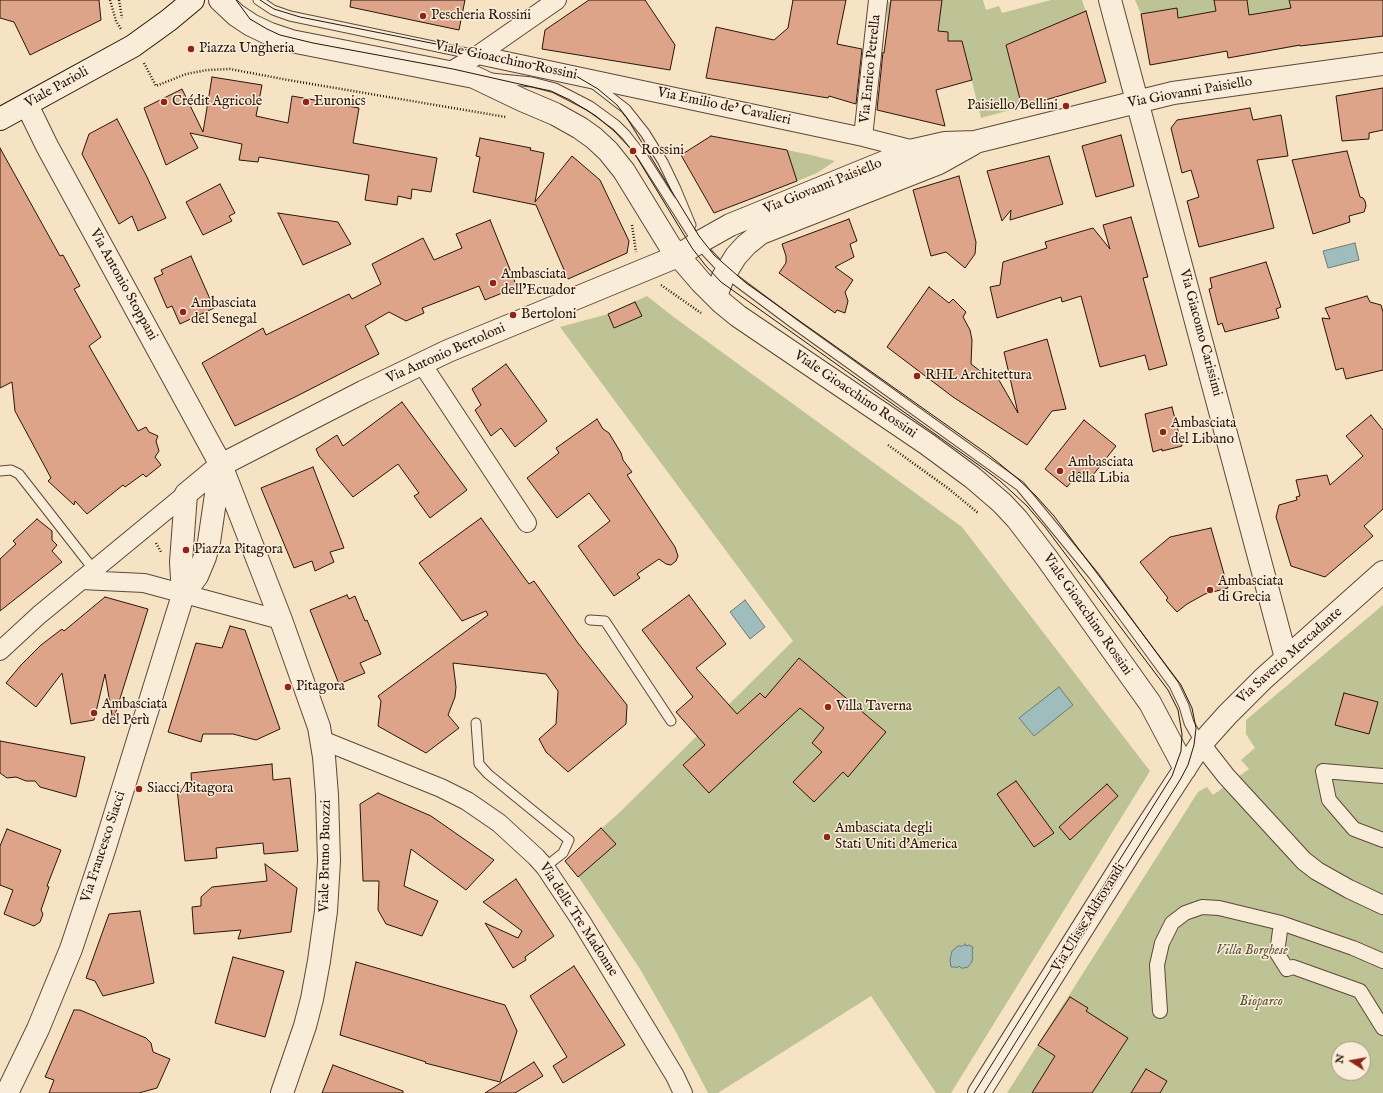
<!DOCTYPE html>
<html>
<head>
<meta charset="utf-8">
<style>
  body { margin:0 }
  #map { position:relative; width:1383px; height:1093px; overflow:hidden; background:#f6e3c4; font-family:"IM FELL English",serif }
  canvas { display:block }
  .north { position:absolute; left:1331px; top:1041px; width:40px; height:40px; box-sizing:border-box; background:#f9edd9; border:1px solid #a69786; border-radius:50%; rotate:281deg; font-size:11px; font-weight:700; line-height:16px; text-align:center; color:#2a150a }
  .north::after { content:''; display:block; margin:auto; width:14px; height:18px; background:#8f2418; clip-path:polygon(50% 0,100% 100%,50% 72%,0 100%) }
</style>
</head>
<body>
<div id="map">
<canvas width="1383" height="1093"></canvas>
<div class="north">N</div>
</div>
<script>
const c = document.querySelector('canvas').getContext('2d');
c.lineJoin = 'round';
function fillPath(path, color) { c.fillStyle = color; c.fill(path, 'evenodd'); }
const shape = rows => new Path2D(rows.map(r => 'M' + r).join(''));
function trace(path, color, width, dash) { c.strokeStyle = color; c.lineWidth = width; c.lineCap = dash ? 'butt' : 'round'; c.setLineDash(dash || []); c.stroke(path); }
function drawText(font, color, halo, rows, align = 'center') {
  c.font = font + ' "IM FELL English",serif'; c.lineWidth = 3; c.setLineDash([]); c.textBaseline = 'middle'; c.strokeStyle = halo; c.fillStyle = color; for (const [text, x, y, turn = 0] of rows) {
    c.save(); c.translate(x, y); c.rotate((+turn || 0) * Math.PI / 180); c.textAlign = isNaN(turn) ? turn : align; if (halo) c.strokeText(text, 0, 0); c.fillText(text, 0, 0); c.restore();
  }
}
const green = shape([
  [942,0,983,0,986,10,999,6,1002,13,1051,0,1082,0,1088,19,1028,35,1006,45,1021,103,1032,104,981,118,962,41,948,41,948,32,887,27,887,2,941,7],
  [1135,0,1221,0,1214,1,1216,11,1178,18,1176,8,1141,14],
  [1247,0,1289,0,1300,46,1273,50,1249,15],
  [787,150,811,155,835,161,817,173,797,181],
  [647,296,675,318,962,527,1150,771,951,1093,936,1093,871,996,718,1093,708,1093,676,1032,640,969,580,879,565,861,620,812,793,641,560,327,608,314],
  [1383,605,1383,1093,1007,1093,1198,792,1207,787,1213,795,1249,769,1241,760,1255,748,1246,734,1246,720],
  [1339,1049,1363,1049,1363,1073,1339,1073]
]);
const water = shape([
  [1355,243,1359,260,1328,268,1323,251,1355,243],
  [745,600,765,627,750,639,730,612,745,600],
  [1059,687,1073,705,1034,736,1019,718,1059,687],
  [965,944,966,946,969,945,973,947,972,951,973,953,972,955,973,958,971,963,968,967,964,968,961,968,959,966,957,968,956,967,951,967,950,960,952,951,958,946,963,946,965,944]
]);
const building = shape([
  [0,0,99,0,101,20,30,55,14,22,0,18,0,0],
  [351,0,465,0,459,30,350,7,351,0],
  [589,0,645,0,675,45,670,70,542,49,545,30,589,0],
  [793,0,846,0,837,44,862,49,856,104,829,96,828,98,706,78,716,27,774,40,788,28,793,0],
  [891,0,942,0,938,31,948,32,948,41,962,41,972,80,936,90,945,126,877,110,883,52,884,53,891,0],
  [1214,0,1247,0,1249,15,1291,8,1289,0,1383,0,1383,36,1300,46,1300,45,1228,58,1227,51,1150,65,1141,14,1177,8,1178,18,1216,11,1214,0],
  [1086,11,1106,82,1032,104,1021,103,1006,45,1086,11],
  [212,77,262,85,256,116,288,123,292,96,359,108,353,143,437,158,431,192,412,189,411,199,398,196,397,205,365,200,369,175,259,157,258,162,239,160,242,144,190,133,198,148,166,165,144,108,182,89,203,132,212,77],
  [1383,88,1383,130,1369,133,1369,139,1342,141,1336,96,1383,88],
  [1250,108,1253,120,1281,115,1288,156,1257,160,1274,228,1199,247,1187,201,1199,197,1191,170,1182,173,1171,128,1177,120,1250,108],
  [117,119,146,175,166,218,138,231,132,216,119,224,82,154,89,134,117,119],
  [1121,135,1134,186,1096,197,1082,146,1121,135],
  [711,136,787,150,797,181,714,213,681,155,711,136],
  [480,138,531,148,530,150,544,153,535,202,572,156,600,180,629,241,627,253,568,279,536,205,473,192,480,157,476,156,480,138],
  [0,148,60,256,63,255,80,286,74,289,101,337,89,346,138,431,146,427,149,432,158,436,156,441,159,451,155,457,161,465,146,477,143,474,125,487,123,485,87,514,75,501,74,505,48,481,51,478,15,411,12,382,0,388,0,148],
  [1347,151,1360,197,1363,198,1365,201,1366,206,1364,212,1349,216,1350,222,1313,234,1292,160,1347,151],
  [1049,156,1063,204,1010,220,1011,210,1002,221,987,171,1049,156],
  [959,176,976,242,975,254,965,268,946,252,931,256,913,190,959,176],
  [220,184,235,213,229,216,232,221,203,235,186,202,220,184],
  [278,213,338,222,351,244,303,265,278,213],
  [1131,217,1148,277,1143,278,1167,365,1149,370,1145,355,1100,367,1081,296,1062,302,1061,297,997,318,990,287,1000,285,1003,262,1047,248,1045,242,1093,228,1110,249,1103,225,1131,217],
  [849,219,857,241,850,244,854,257,835,267,853,280,845,292,848,301,845,313,837,310,835,313,779,273,786,263,786,256,782,244,849,219],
  [490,220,517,287,485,300,479,286,422,308,424,313,406,321,389,312,365,326,379,354,295,397,235,426,202,363,263,328,266,335,349,294,352,299,381,284,372,264,423,238,434,260,462,248,456,234,490,220],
  [191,256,214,308,180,324,172,306,167,308,154,278,163,274,161,270,191,256],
  [1266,262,1281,307,1276,309,1279,318,1225,332,1222,323,1218,325,1209,289,1212,288,1210,278,1266,262],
  [929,287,949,303,953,299,966,312,963,317,970,330,972,340,971,364,992,380,996,375,1018,413,1004,352,1047,339,1066,409,1052,411,1027,445,953,397,887,347,929,287],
  [1367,296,1370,302,1381,305,1383,312,1383,370,1346,379,1343,368,1336,370,1322,318,1330,319,1325,308,1367,296],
  [635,302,642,316,614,328,608,314,635,302],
  [506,364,547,421,515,447,501,428,491,436,475,410,481,405,472,389,506,364],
  [402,402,467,490,430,518,414,496,419,493,398,464,353,497,319,456,316,449,337,435,343,446,402,402],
  [1172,407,1182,446,1162,451,1162,449,1153,452,1145,414,1172,407],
  [1371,415,1383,430,1383,509,1364,526,1373,536,1325,577,1291,566,1276,517,1279,505,1297,500,1296,497,1300,496,1296,480,1327,475,1330,485,1363,456,1346,436,1371,415],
  [597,419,603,429,609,433,621,453,623,460,632,472,627,475,675,547,678,556,676,561,671,565,666,564,659,559,637,574,640,578,614,596,578,546,610,521,589,493,557,518,527,478,559,453,556,448,597,419],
  [1084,420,1116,446,1089,480,1079,472,1067,487,1045,469,1084,420],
  [313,467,344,548,330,552,334,562,315,571,312,561,294,568,261,488,313,467],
  [481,518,529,584,534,581,578,643,627,705,626,724,568,772,546,752,539,739,556,724,558,691,546,674,453,663,456,687,455,697,448,715,459,728,426,753,378,726,381,701,378,696,488,615,486,611,462,621,419,563,481,518],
  [37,519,52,531,52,540,57,545,52,551,62,562,0,611,0,559,16,544,13,541,37,519],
  [1211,528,1228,588,1205,594,1187,604,1177,612,1166,600,1168,598,1140,562,1170,537,1211,528],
  [347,595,349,599,355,596,365,621,367,620,381,654,360,663,365,673,339,684,310,610,347,595],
  [689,595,726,644,696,668,737,714,760,693,765,698,799,658,886,732,848,777,843,772,814,802,793,782,822,752,812,743,824,728,800,708,709,793,683,765,705,745,676,712,693,697,642,630,689,595],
  [105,597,148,609,113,721,105,674,94,720,71,724,62,673,36,707,6,683,21,665,41,645,62,629,64,631,105,597],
  [230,626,245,630,280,729,256,740,233,734,203,734,201,742,168,732,196,643,222,648,230,626],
  [1344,693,1378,702,1369,734,1335,725,1344,693],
  [0,741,85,757,76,797,40,787,35,781,26,781,16,777,7,778,0,773,0,741],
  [272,764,273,780,290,778,298,851,264,854,263,843,216,848,217,858,185,861,177,789,192,788,191,773,272,764],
  [1016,781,1054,833,1034,847,997,794,1016,781],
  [1107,784,1118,796,1070,840,1059,827,1107,784],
  [378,793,431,816,494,860,466,890,411,849,404,886,438,901,422,936,386,924,378,910,379,881,363,881,360,804,378,793],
  [601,828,616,844,578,877,565,861,601,828],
  [7,829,61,850,47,886,49,887,41,910,43,914,40,922,34,926,4,914,13,890,0,885,0,846,7,829],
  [265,864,297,888,291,932,238,939,241,930,194,934,192,907,201,906,201,897,212,887,267,881,265,864],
  [516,879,554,936,525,957,526,960,513,968,485,923,518,938,522,931,483,902,516,879],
  [140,911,154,983,103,996,95,981,86,978,109,914,140,911],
  [233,957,284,971,265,1037,215,1023,233,957],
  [356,962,505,1005,517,1031,500,1082,425,1063,426,1062,340,1035,356,962],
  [574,966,625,1045,563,1083,553,1066,567,1057,530,996,574,966],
  [1070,997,1088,1008,1086,1011,1128,1038,1092,1093,1032,1093,1055,1056,1038,1045,1070,997],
  [74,1010,80,1010,146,1038,151,1043,153,1052,170,1059,157,1088,139,1093,49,1093,54,1080,45,1077,74,1010],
  [534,1062,543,1076,515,1093,485,1093,534,1062],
  [333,1065,403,1091,403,1093,322,1093,333,1065],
  [1146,1069,1167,1081,1160,1093,1131,1093,1146,1069]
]);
const path = shape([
  [110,0,116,21,121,29],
  [119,0,122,18],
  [144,63,156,86,186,74,207,70,230,69,288,80,506,117],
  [632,225,636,252],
  [661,285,701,313],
  [888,445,949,489,978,513],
  [156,543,161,552]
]);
const service = shape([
  [258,0,273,10,290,16,476,55],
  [491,78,532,82,555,88,590,106,616,125,626,135,643,157,698,243,726,273,793,323,1020,486,1094,576,1174,685,1184,706,1189,723,1201,744],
  [595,85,626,109,645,133,663,162,676,189,691,225],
  [0,471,11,470,19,474,94,570],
  [590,620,605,621,671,721],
  [476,723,479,764,488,774,569,840,563,853,545,867]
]);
const pedestrian = shape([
  [1383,776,1323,771,1329,800,1354,829,1383,840],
  [1383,961,1353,948,1281,923,1277,953,1287,969,1293,967,1360,991,1383,1028],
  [1160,1011,1157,965,1162,943,1172,923,1185,913,1202,907,1219,908,1281,923]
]);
const minor = shape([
  [478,55,863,137,914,150],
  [449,72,478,55,557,0],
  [863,137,878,0],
  [422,364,527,523],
  [81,580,144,583,281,620],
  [0,651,39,615,186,494],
  [322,740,441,788,467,801,499,823,536,857,545,867,581,921,675,1076,683,1093],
  [1201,744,1226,776,1304,861,1317,871,1349,889,1383,905]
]);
const tertiary = shape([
  [220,0,236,15,251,25,270,34,291,41,474,77,522,100,555,114,580,128,594,138,608,151,624,171,670,246,701,282,721,302,738,316,927,444,973,478,1002,503,1017,519,1046,557,1150,703,1185,769],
  [1110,0,1286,658],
  [27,105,47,146,221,465,281,620,319,727,324,757,327,795,329,861,326,911,319,961,312,999,305,1026,282,1093],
  [716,296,723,277,736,256,746,245,761,233,939,163,973,144],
  [183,595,197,576,205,557,209,542,220,467],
  [7,1093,38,1029,71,949,104,850,174,624,183,595,181,562,186,494,221,465,363,392,448,351,678,256,698,243,730,225,914,150,945,143,975,142,1173,93,1383,64],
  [979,1093,1131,851,1201,744,1227,715,1263,679,1383,572]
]);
const secondary = shape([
  [0,119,133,46,169,20,193,0]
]);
const tram = shape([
  [236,0,250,19,267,29,280,35,313,43,453,69,537,88,551,91,570,100,596,116,614,131,633,151,692,248,706,266,721,282,980,466,1000,481,1027,506,1045,527,1168,690,1178,710,1182,734,1181,751,1172,776,974,1093],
  [260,0,274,9,300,17,552,67,576,76,598,89,617,105,627,118,699,236,714,255,746,283,989,455,1018,479,1036,496,1054,516,1181,685,1192,708,1196,728,1194,745,1188,765,1180,780,984,1093]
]);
const markers = [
  [423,16,4,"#8f2418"],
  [191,49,4,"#8f2418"],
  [164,102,4,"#8f2418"],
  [306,102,4,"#8f2418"],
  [1066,106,4,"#8f2418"],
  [633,151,4,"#8f2418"],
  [493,283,4,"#8f2418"],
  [183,312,4,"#8f2418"],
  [513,315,4,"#8f2418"],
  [917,376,4,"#8f2418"],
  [1163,432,4,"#8f2418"],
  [1060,471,4,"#8f2418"],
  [186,550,4,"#8f2418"],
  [1210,590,4,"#8f2418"],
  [288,687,4,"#8f2418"],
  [828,707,4,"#8f2418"],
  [94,713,4,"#8f2418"],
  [139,789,4,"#8f2418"],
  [827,837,4,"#8f2418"]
];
const poiNames = [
  ["Pescheria Rossini",431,16],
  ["Piazza Ungheria",199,49],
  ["Crédit Agricole",172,102],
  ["Euronics",314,102],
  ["Paisiello/Bellini",1058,106,"right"],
  ["Rossini",641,151],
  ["Ambasciata",501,275],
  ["dell’Ecuador",501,291],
  ["Ambasciata",191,304],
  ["del Senegal",191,320],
  ["Bertoloni",521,315],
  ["RHL Architettura",925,376],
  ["Ambasciata",1171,424],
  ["del Libano",1171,440],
  ["Ambasciata",1068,463],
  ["della Libia",1068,479],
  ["Piazza Pitagora",194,550],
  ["Ambasciata",1218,582],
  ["di Grecia",1218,598],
  ["Pitagora",296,687],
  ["Ambasciata",102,705],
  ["del Perù",102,721],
  ["Villa Taverna",836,707],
  ["Siacci/Pitagora",147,789],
  ["Ambasciata degli",835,829],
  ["Stati Uniti d'America",835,845]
];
const streetNames = [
  ["Viale Gioacchino Rossini",506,61,12],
  ["Via Enrico Petrella",871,69,-84],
  ["Viale Parioli",57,88,-29],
  ["Via Giovanni Paisiello",1190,93,-10],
  ["Via Emilio de' Cavalieri",724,107,12],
  ["Via Giovanni Paisiello",823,187,-22],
  ["Via Antonio Stoppani",123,285,61],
  ["Via Giacomo Carissimi",1200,333,75],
  ["Via Antonio Bertoloni",446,354,-24],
  ["Viale Gioacchino Rossini",855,395,34],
  ["Viale Gioacchino Rossini",1087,615,55],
  ["Via Saverio Mercadante",1290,656,-42],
  ["Via Francesco Siacci",104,847,-72],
  ["Viale Bruno Buozzi",326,856,-89],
  ["Via Ulisse Aldrovandi",1089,918,-58],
  ["Via delle Tre Madonne",578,920,57]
];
const parkNames = [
  ["Villa Borghese",1252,951],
  ["Bioparco",1261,1002]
];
fillPath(green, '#bdc394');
fillPath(water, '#9fbdbc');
trace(water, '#707a75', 1);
fillPath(building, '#dda48a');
trace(building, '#2a150a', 1);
trace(service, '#5d4838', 11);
trace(pedestrian, '#5d4838', 16);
trace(minor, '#5d4838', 20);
trace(tertiary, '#5d4838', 24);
trace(secondary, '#2a150a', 24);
trace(path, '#2a150a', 2.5, [1, 2]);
trace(service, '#f9edd9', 9);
trace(pedestrian, '#f9edd9', 14);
trace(minor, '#f9edd9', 18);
trace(tertiary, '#f9edd9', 22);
trace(secondary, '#f9edd9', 22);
trace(tram, '#2a150a', 1);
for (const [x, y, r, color] of markers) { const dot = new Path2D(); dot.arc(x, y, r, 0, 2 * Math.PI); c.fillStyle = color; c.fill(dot); trace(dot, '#f9edd9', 1.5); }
drawText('14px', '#2a150a', '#f9edd9', poiNames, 'left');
drawText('14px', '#2a150a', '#f9edd9', streetNames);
drawText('italic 14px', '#5d523a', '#f9edd9', parkNames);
</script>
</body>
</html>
